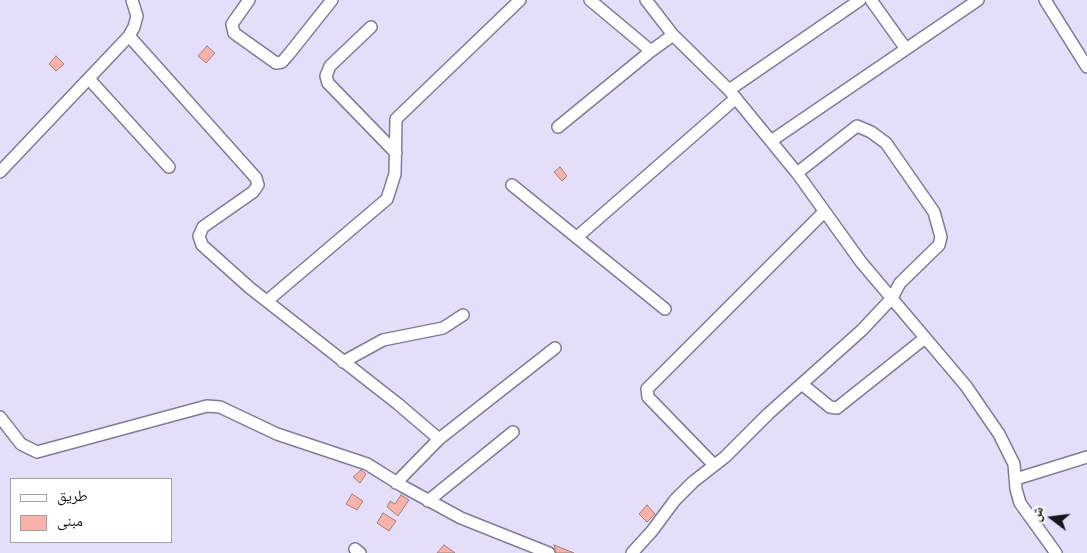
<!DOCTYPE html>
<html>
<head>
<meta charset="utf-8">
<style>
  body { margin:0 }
  #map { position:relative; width:1087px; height:553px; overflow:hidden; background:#e5defb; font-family:"Nunito Sans","Noto Naskh Arabic",sans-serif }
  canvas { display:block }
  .legend { position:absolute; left:10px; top:478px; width:162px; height:65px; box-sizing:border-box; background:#fff; border:1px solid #a2a1a5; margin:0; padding:6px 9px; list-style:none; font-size:15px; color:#16131d }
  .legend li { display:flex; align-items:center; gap:10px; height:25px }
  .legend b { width:25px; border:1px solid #a2a1a5 }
  .north { position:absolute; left:1027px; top:493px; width:50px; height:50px; -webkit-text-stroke:4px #fff; paint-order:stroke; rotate:285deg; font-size:14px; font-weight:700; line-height:20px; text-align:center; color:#16131d }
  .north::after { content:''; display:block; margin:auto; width:18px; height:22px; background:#16131d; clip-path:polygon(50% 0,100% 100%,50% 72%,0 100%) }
</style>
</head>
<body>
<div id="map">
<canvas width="1087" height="553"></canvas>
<ul class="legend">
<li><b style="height:6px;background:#fff"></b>طريق</li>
<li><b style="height:14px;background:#f9b2aa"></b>مبنى</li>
</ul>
<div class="north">ش</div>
</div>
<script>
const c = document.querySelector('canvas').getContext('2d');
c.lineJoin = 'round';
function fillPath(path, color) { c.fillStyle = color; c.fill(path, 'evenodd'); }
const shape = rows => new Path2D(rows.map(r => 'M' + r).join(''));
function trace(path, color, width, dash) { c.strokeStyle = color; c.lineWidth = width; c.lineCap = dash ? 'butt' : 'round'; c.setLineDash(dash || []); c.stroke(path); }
const building = shape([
  [207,46,215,53,206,63,198,56,207,46],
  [56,56,64,64,56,71,49,64,56,56],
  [560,167,567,176,562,181,554,172,560,167],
  [361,470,366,474,360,483,353,477,361,470],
  [352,494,363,501,357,510,346,504,352,494],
  [401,495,409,500,398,516,387,507,390,501,395,504,401,495],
  [647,505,655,514,647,522,639,514,647,505],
  [383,513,396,521,389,531,377,523,383,513],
  [444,545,455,553,437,553,444,545],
  [554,545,574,553,556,553,554,545]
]);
const minor = shape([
  [249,0,232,24,234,33,276,63,282,62,289,54,332,0],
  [590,0,651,51,673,35],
  [646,0,673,35,729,90,797,173,861,262,966,386,999,434,1014,464,1016,489,1020,503,1056,553],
  [871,0,906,49],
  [1045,0,1087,67],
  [371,27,330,66,326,76,328,83,396,153],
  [129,36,256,178,258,185,253,192,203,227,199,236,202,245,250,288,398,404,439,439,396,483],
  [89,79,169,167],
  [729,90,860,0],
  [558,127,651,51],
  [771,141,978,0],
  [0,172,129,36,134,27,137,16,132,0],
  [512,185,665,309],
  [577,237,736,98],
  [267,301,387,199,395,174,396,119,520,0],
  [343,362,383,340,443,328,463,315],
  [803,385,830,407,837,408,925,338],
  [0,417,21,444,37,452,207,406,220,407,277,434,367,464,404,487,461,518,549,553],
  [439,439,555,348],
  [714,465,648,397,647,389,824,212],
  [1016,479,1087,457],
  [428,501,513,432],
  [355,549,360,553],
  [632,553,652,531,675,500,693,482,725,457,768,414,862,330,892,298,900,283,939,245,941,237,934,212,886,143,871,132,857,126,797,173]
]);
fillPath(building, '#f9b2aa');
trace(building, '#a0807c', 1);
trace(minor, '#827b96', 14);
trace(minor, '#fff', 11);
</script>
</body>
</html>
